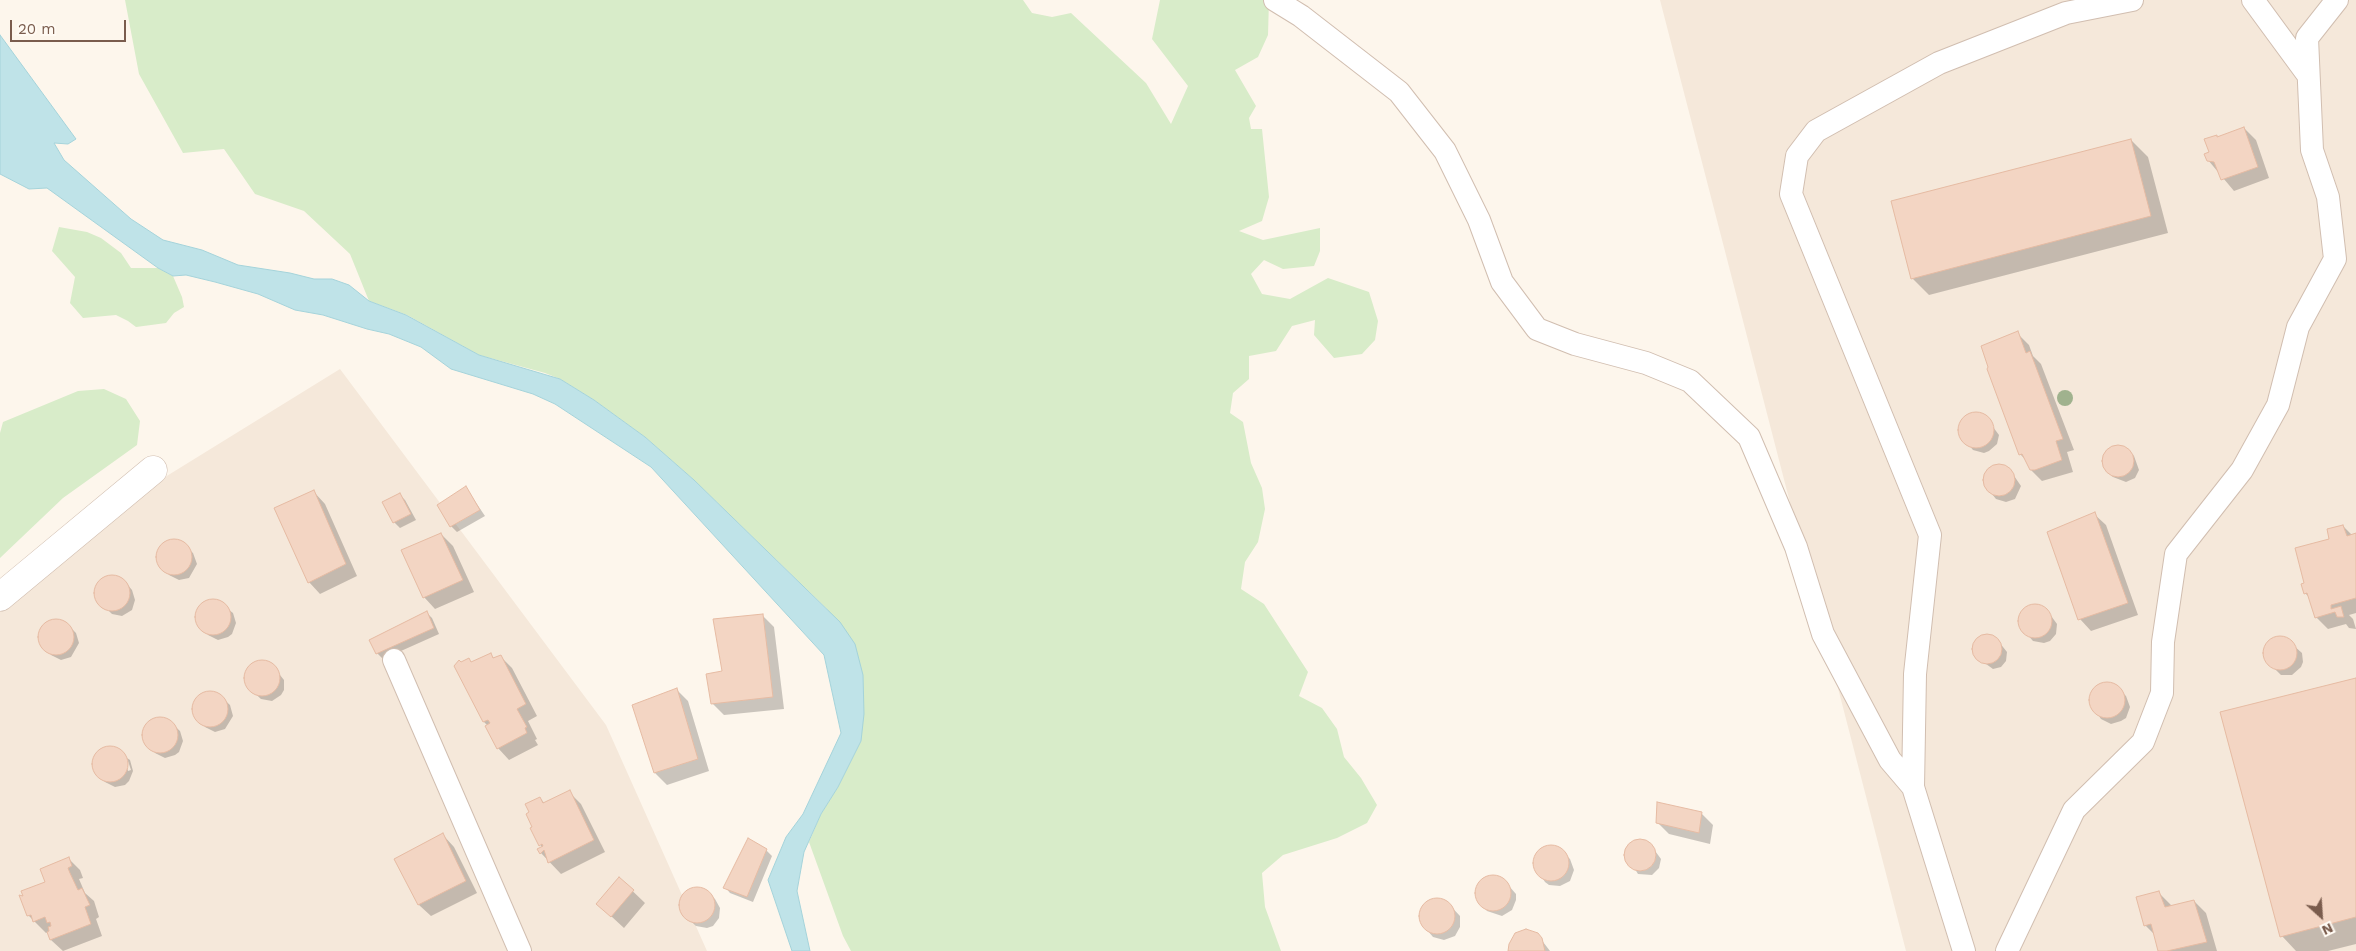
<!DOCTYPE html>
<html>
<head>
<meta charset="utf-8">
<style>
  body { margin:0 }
  #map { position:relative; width:2356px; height:951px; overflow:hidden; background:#fdf6ec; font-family:"Work Sans",sans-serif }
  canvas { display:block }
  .north { position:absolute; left:2296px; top:891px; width:50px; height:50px; -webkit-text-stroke:4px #fffaf3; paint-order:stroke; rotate:154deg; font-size:14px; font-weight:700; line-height:20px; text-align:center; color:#7a5c4d }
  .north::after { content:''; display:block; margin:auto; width:18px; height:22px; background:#7a5c4d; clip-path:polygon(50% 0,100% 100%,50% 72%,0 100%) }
  .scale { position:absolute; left:10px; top:20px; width:116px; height:22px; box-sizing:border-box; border:2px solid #7a5c4d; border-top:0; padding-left:6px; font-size:15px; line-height:18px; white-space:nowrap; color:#7a5c4d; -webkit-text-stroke:4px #fffaf3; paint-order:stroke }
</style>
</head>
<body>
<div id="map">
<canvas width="2356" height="951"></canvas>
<div class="north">N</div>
<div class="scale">20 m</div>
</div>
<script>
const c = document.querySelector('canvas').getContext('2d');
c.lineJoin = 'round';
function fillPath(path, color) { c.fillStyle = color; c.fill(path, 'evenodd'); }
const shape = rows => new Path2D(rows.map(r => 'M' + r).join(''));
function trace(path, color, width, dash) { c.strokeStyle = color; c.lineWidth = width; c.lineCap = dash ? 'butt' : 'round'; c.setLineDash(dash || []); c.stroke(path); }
const residential = shape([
  [1660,0,2356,0,2356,951,1906,951],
  [340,369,606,725,707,951,0,951,0,579]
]);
const green = shape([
  [125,0,1023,0,1032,13,1052,17,1071,13,1146,83,1171,124,1188,86,1152,39,1160,0,1269,0,1268,35,1258,57,1235,70,1256,106,1249,118,1251,129,1262,129,1269,197,1262,221,1239,231,1263,240,1320,228,1320,251,1314,266,1283,269,1264,260,1251,274,1262,294,1290,299,1328,278,1369,292,1378,321,1375,340,1362,354,1334,358,1314,335,1315,320,1292,326,1276,351,1249,356,1249,379,1233,393,1230,413,1243,422,1251,463,1262,488,1265,509,1258,542,1245,562,1241,589,1264,604,1308,672,1299,696,1322,708,1337,729,1344,757,1361,778,1377,805,1367,823,1337,838,1283,855,1262,873,1265,907,1281,951,851,951,843,936,809,842,821,814,838,787,861,741,827,609,694,480,645,437,594,400,560,379,545,373,479,355,407,315,369,301,350,254,304,211,255,194,224,149,183,153,139,74],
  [59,227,87,232,101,238,121,253,131,268,158,268,173,276,182,297,184,307,174,313,166,323,136,327,128,321,116,315,83,318,70,303,75,277,52,251],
  [104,389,126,399,140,421,137,445,63,498,0,558,0,433,3,422,78,391]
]);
const water = shape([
  [0,35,76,139,68,144,54,143,64,160,131,219,163,240,202,250,238,265,290,273,314,279,332,279,349,285,369,301,406,315,479,355,560,379,594,400,645,437,694,480,840,622,855,644,863,675,864,714,861,741,838,787,821,814,804,852,797,891,810,951,792,951,768,880,786,837,803,814,841,733,824,655,651,467,555,404,533,394,451,369,421,347,389,334,367,329,323,315,295,310,258,294,215,282,186,275,173,276,158,268,47,188,29,189,0,174,0,35]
]);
const shadow = shape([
  [2244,128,2256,140,2269,178,2234,191,2208,160,2216,136,2218,138],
  [2131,140,2148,157,2168,233,1929,295,1912,278],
  [2017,333,2029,345,2033,356,2041,364,2074,450,2067,452,2073,472,2042,481,2031,470,2027,461,2020,454],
  [1973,413,1984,415,1999,435,1997,444,1989,451,1984,453,1973,450,1960,434,1961,424,1968,415],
  [2119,446,2128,450,2134,456,2139,470,2135,478,2126,482,2113,477,2107,471,2104,457,2109,449],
  [1997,465,2008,467,2021,486,2015,499,2006,502,1996,499,1984,484,1983,479,1988,470],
  [466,488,485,516,457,532,451,526],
  [314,492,325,504,357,576,320,594,309,582],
  [400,495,405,500,416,520,400,528,394,522],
  [2094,514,2106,525,2138,615,2091,631,2080,619,2048,533],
  [2343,526,2353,536,2356,535,2356,613,2349,615,2353,619,2356,629,2349,628,2346,624,2328,629,2316,617,2310,598,2305,593,2306,584,2331,540],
  [441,534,453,546,474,592,435,609,424,597],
  [173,541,183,544,193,553,197,564,189,578,179,580,169,575,157,559,158,554,163,545],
  [111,576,117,577,126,583,132,590,135,600,132,610,122,616,112,614,98,600,96,590,102,581],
  [212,600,217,601,233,613,236,623,232,634,228,637,218,640,208,635,197,619,197,613,202,604],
  [2037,604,2046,609,2057,624,2056,634,2050,641,2044,643,2033,641,2020,626,2019,616,2026,607],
  [427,613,432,618,439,634,383,659,377,653],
  [762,615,774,627,784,709,724,715,712,703],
  [55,620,66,623,76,633,79,643,71,657,61,660,51,655,40,639,40,634,45,624],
  [1986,634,1995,637,2007,652,2006,661,2001,667,1993,669,1975,656,1973,647,1977,638],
  [2275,638,2285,638,2302,653,2303,662,2301,667,2292,675,2281,675,2267,661,2265,650,2270,641],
  [490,655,495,659,500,656,512,668,537,716,528,721,537,739,535,740,538,745,509,760,498,748,488,726,484,722,461,664,469,660,472,663],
  [261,662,271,664,284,680,284,690,281,695,272,701,261,699,247,686,246,681,248,670],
  [2356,679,2356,944,2328,951,2296,951,2282,936],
  [2105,684,2120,690,2126,696,2130,707,2126,718,2121,721,2111,724,2101,719,2090,703,2090,698,2095,688],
  [676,689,688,701,709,771,667,785,655,773,633,706],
  [209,692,219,695,230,705,233,716,225,729,215,732,205,727,194,711,194,706,199,696],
  [159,718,169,721,180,731,183,741,179,752,175,755,165,758,155,753,144,737,144,732,149,722],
  [109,748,114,748,123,754,128,771,131,770,127,758,130,760,133,771,129,781,125,785,115,787,105,782,95,772,94,761,99,752],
  [569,792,581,804,605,852,561,874,540,852,542,848,534,827,540,798,545,804],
  [1701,813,1713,825,1710,844,1669,834,1657,822],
  [443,835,454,847,477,893,431,916,419,905,395,859],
  [1641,841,1650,844,1661,859,1659,868,1652,875,1638,874,1626,855,1632,843],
  [1549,847,1555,847,1564,853,1570,859,1574,870,1570,881,1560,886,1549,885,1545,882,1534,865,1534,860,1539,851],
  [766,850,772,856,753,902,730,893,725,887],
  [69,859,80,870,83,878,79,879,85,893,94,901,99,917,96,919,102,936,63,951,51,940,48,932,46,933,29,916,22,898,46,883],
  [1492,876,1502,878,1516,894,1516,900,1512,910,1502,916,1487,911,1476,895,1476,890,1482,880],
  [619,878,645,903,624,928,598,904],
  [693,889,705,890,715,899,720,908,719,918,713,926,707,928,696,926,682,912,681,900,683,895],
  [2159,893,2172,906,2194,901,2206,913,2217,951,2159,951,2155,935,2145,925],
  [1440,899,1446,901,1460,916,1460,927,1455,936,1444,940,1433,937,1427,930,1423,926,1420,915,1422,909,1430,901],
  [1537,934,1550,951,1510,951]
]);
const building = shape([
  [2244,127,2258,167,2221,180,2214,162,2207,161,2204,154,2209,152,2204,139,2217,135,2217,137,2244,127],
  [2131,139,2151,216,1911,279,1891,201,2131,139],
  [2018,331,2026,353,2030,351,2063,439,2056,441,2062,460,2035,470,2030,470,2022,454,2019,455,1987,369,1988,367,1981,346,2018,331],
  '1958 430a18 18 0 1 1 36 0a18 18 0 1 1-36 0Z',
  '2102 461a16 16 0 1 1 32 0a16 16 0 1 1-32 0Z',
  '1983 480a16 16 0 1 1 32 0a16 16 0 1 1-32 0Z',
  [466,486,480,510,450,527,437,505,466,486],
  [314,490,346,564,308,583,274,508,314,490],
  [400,493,411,514,393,523,382,502,400,493],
  [2095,512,2128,603,2078,620,2047,532,2095,512],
  [2343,525,2347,536,2356,533,2356,598,2331,605,2331,609,2341,606,2344,617,2337,617,2335,612,2315,618,2307,593,2304,594,2301,584,2304,583,2295,548,2329,539,2327,529,2343,525],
  [441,533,463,580,423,598,401,550,441,533],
  '156 557a18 18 0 1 1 36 0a18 18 0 1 1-36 0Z',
  '94 593a18 18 0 1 1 36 0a18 18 0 1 1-36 0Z',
  '195 617a18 18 0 1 1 36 0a18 18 0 1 1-36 0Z',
  '2018 621a17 17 0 1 1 34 0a17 17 0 1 1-34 0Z',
  [427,611,434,628,376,654,369,640,427,611],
  [763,614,773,697,711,704,706,674,722,671,713,619,763,614],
  '38 637a18 18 0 1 1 36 0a18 18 0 1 1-36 0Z',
  '1972 649a15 15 0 1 1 30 0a15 15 0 1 1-30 0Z',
  '2263 653a17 17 0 1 1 34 0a17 17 0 1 1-34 0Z',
  [491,653,493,658,501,655,526,704,517,709,527,727,525,728,527,733,497,749,485,726,490,723,488,720,483,722,454,666,459,660,461,662,469,658,471,662,491,653],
  '244 678a18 18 0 1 1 36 0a18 18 0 1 1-36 0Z',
  [2356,678,2356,917,2280,937,2220,712,2356,678],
  '2089 700a18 18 0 1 1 36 0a18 18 0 1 1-36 0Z',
  [677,688,698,759,654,773,632,705,677,688],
  '192 709a18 18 0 1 1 36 0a18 18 0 1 1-36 0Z',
  '142 735a18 18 0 1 1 36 0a18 18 0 1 1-36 0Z',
  '92 764a18 18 0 1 1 36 0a18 18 0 1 1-36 0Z',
  [570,790,594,840,548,863,544,850,540,854,537,849,543,846,542,844,539,846,530,828,532,827,526,814,529,812,525,804,540,797,543,803,570,790],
  [1657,802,1702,812,1699,833,1656,823,1657,802],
  [443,833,466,881,418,905,394,859,443,833],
  [748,838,767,849,747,897,723,888,748,838],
  '1624 855a16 16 0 1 1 32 0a16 16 0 1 1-32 0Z',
  '1533 863a18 18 0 1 1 36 0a18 18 0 1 1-36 0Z',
  [69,857,72,866,68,868,70,873,78,890,82,888,90,905,85,907,91,924,50,940,47,932,49,931,48,927,51,926,50,922,47,923,45,917,33,922,31,915,27,916,19,895,23,896,21,891,45,882,40,869,69,857],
  '1475 893a18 18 0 1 1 36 0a18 18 0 1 1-36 0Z',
  [619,877,634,890,611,917,596,904,619,877],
  '679 905a18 18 0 1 1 36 0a18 18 0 1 1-36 0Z',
  [2159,891,2165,907,2194,900,2207,942,2167,951,2158,951,2151,924,2144,926,2136,897,2159,891],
  '1419 916a18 18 0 1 1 36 0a18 18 0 1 1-36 0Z',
  [1526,929,1538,933,1542,938,1545,951,1508,951,1509,944,1515,933,1526,929]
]);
const service = shape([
  [1275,0,1301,16,1399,92,1445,151,1479,220,1502,282,1537,329,1575,344,1646,363,1690,381,1749,437,1796,547,1823,634,1890,760,1913,787],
  [2253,0,2308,75],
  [394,660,520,951],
  [1964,951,1913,787,1915,674,1930,535,1791,194,1797,156,1816,131,1939,63,2066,13,2132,0],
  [2007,951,2074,810,2143,742,2162,693,2163,642,2176,554,2242,470,2278,405,2298,327,2335,259,2328,197,2312,150,2307,38,2337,0]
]);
const minor = shape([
  [0,597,153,470]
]);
const trees = [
  [2065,398]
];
fillPath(residential, '#f5e8da');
fillPath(green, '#d8ecc9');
fillPath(water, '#bfe3e8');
trace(water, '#a5d3da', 1);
fillPath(shadow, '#0003');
fillPath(building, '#f3d5c3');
trace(building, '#e6bba3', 1);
trace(service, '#d1beb0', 24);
trace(minor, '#d1beb0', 29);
trace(service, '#fff', 22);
trace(minor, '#fff', 28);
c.fillStyle = '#a0b28e';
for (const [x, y] of trees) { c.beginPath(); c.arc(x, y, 8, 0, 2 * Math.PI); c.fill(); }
</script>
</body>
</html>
